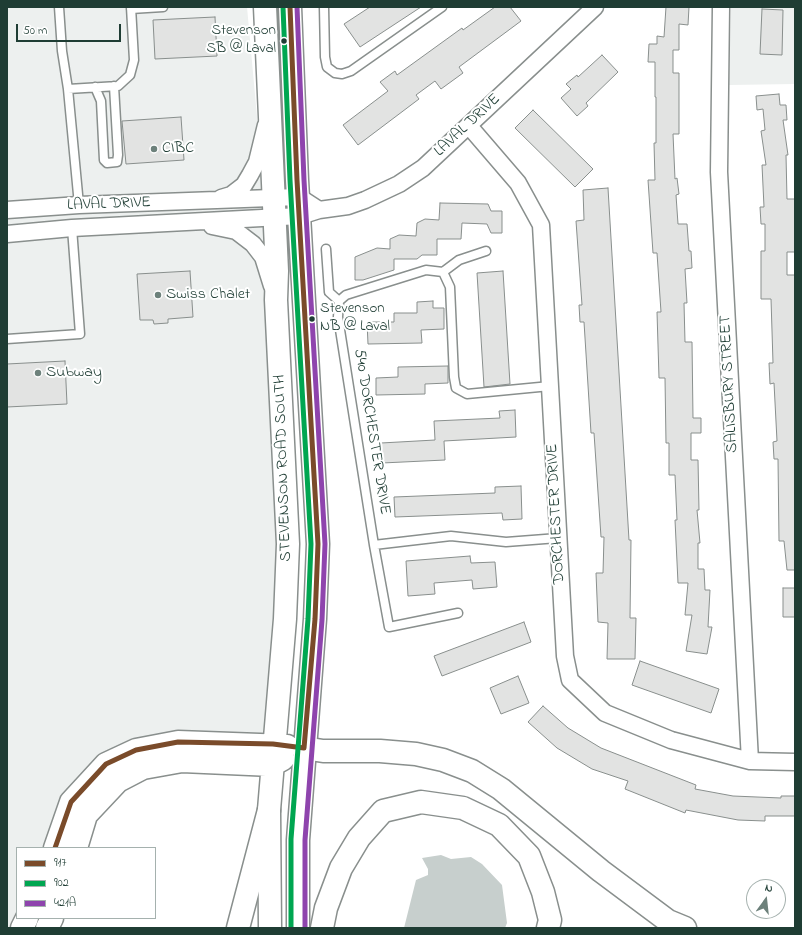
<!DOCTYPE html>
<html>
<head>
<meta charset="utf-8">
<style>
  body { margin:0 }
  #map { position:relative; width:802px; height:935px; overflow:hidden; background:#fff; font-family:"Indie Flower",sans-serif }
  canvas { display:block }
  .frame { position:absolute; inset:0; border:8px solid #1f3d34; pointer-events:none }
  .legend { position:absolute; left:16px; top:847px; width:140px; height:72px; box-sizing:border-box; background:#fff; border:1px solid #a5b1ae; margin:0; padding:5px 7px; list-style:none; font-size:12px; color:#1f3d34 }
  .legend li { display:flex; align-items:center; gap:8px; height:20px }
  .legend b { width:20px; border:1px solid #a5b1ae }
  .north { position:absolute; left:746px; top:879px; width:40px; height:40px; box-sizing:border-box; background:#fff; border:1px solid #a5b1ae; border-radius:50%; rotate:15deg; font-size:11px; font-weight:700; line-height:16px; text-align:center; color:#1f3d34 }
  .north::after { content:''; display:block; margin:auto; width:14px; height:18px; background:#6d817b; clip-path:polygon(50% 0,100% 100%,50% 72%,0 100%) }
  .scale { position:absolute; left:16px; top:24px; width:105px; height:18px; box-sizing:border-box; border:2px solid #1f3d34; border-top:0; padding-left:5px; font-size:12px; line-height:14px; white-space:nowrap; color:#1f3d34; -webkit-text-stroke:3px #fff; paint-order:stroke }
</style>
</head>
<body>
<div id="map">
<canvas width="802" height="935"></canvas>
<div class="frame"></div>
<ul class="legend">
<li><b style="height:5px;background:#7a4b2a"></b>917</li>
<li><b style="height:5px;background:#00a651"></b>902</li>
<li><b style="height:5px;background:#8e44ad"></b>421A</li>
</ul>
<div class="north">N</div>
<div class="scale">50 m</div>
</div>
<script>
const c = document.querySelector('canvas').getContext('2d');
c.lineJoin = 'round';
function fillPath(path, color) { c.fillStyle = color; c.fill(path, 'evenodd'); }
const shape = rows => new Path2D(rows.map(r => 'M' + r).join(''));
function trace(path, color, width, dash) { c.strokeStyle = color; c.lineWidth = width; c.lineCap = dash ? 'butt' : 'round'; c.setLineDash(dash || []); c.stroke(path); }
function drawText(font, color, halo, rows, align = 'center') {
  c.font = font + ' "Indie Flower",sans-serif'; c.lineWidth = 4; c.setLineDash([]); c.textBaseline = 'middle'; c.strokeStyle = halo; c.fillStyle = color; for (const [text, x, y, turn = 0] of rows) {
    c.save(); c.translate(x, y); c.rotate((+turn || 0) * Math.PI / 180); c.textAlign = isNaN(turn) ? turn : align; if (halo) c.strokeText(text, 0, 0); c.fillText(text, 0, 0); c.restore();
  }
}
const built = shape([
  [7,7,247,7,265,204,282,555,271,742,170,738,52,848,17,848,17,918,21,928,7,928],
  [731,7,795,7,795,84,729,85]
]);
const water = shape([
  [441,855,451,859,471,857,482,864,502,885,507,923,505,928,404,928,416,880,428,875,428,869,422,858]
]);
const building = shape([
  [370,7,421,7,360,47,344,24,370,7],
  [495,7,510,7,521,21,459,67,463,73,441,89,435,81,416,95,419,99,358,145,343,125,388,91,380,82,395,71,397,75,462,28,463,30,495,7],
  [666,7,689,7,688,25,679,24,679,50,673,50,673,73,679,73,679,134,673,134,675,179,677,178,679,194,676,195,678,224,687,224,689,251,691,251,692,268,685,269,687,303,684,303,685,342,692,342,693,418,701,418,701,433,691,433,691,460,698,460,699,510,697,510,700,543,698,543,698,569,704,569,705,590,710,590,708,627,712,627,707,654,686,651,692,615,685,615,688,583,678,583,675,520,677,520,675,475,669,475,669,443,666,443,665,378,659,378,657,312,661,312,657,253,653,253,648,180,655,180,654,143,656,143,656,97,655,97,655,62,648,62,649,44,657,44,657,36,664,37,666,7],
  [762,9,783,10,782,55,760,54,762,9],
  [215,17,217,56,155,59,153,20,215,17],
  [602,55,618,72,586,103,588,106,577,116,561,98,571,89,566,84,577,75,578,77,602,55],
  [779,94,780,105,786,105,787,120,783,120,788,155,786,155,787,199,795,199,795,252,787,252,787,275,795,275,795,570,787,570,784,541,779,541,778,459,774,459,773,442,777,441,774,383,770,384,769,363,773,363,771,299,761,299,761,251,765,251,765,224,761,224,760,207,764,207,762,165,766,165,761,131,765,130,763,109,757,110,756,96,779,94],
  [533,110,593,169,575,187,515,128,533,110],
  [181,117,184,160,126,164,122,121,181,117],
  [608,188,629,540,631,540,630,618,636,618,635,659,607,659,608,623,598,622,596,573,603,573,604,537,601,537,594,433,591,433,584,322,580,322,579,305,582,305,576,221,584,220,583,190,608,188],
  [440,203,488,204,491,211,502,211,502,233,491,233,487,224,462,223,461,239,437,239,437,255,422,255,417,259,394,259,394,270,363,280,355,280,355,257,377,248,390,249,390,239,399,235,416,236,417,223,425,219,439,220,440,203],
  [190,271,193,317,168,319,168,323,154,324,153,320,140,320,137,274,190,271],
  [503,271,510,384,484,387,477,273,503,271],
  [433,301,433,308,444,308,444,329,421,330,422,343,368,344,367,322,394,322,394,313,417,313,417,302,433,301],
  [65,361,67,404,7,407,7,364,65,361],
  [448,366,448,383,425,384,425,394,376,395,376,378,398,377,398,367,448,366],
  [515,410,516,437,444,441,445,460,382,463,381,443,435,440,434,421,500,418,499,411,515,410],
  [521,486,522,519,503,520,502,513,395,517,394,497,495,493,495,487,521,486],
  [470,556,471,563,495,562,497,587,473,589,472,580,434,583,435,594,408,596,406,561,470,556],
  [783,588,795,588,795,617,783,617,783,588],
  [524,622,531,642,442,676,434,656,524,622],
  [640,661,719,689,711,713,632,685,640,661],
  [518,676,529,703,501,714,490,688,518,676],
  [543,706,568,728,601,748,696,785,695,789,733,796,781,798,781,796,795,796,795,816,765,816,765,821,738,820,686,810,685,813,625,789,628,781,592,769,557,748,528,722,543,706]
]);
const service = shape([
  [59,7,62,51,68,89,79,205],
  [324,7,325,57,327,67,335,73,342,74,351,71,442,7],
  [131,9,163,7],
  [95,87,101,101,104,160,107,163,117,162,118,155,114,86],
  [68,89,118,86,130,75,134,60,131,7],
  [326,249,329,292,339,301],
  [443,272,459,260,486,251],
  [7,339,80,334,72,228],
  [550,386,467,394,456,388,454,377,450,287,443,272,426,270,346,295,339,301,338,317,374,545,451,536,506,542,558,538],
  [374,545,389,627,458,613]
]);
const minor = shape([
  [721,7,719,172,750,761],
  [469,126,518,183,541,225,565,656,570,680,605,713,671,740,750,761,795,762],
  [221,198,231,195,244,185,250,175,257,162,266,125],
  [7,210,79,205,299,197,319,210,300,216,72,228,7,234],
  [319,210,348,206,365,200,399,184,423,168,595,7],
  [212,226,236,231,253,244,263,257,272,286]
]);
const secondary = shape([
  [265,7,277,271,276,300,288,544,285,619,269,810,270,928],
  [290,7,297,180,318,544,315,619,298,840,298,928],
  [55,848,71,802,106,764,136,750,178,742,287,746],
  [76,848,86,815,118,781,143,768,182,761,272,765,283,759],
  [22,928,27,918],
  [47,928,52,918]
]);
const motorway = shape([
  [304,748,323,751,380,751,416,754,443,760,472,771,501,789,601,871,668,921,685,928],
  [238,928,269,810],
  [322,928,326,908,341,868,359,838,383,811,421,802,463,808,499,825,529,856,543,892,550,920,548,928]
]);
const bus1 = shape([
  [290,7,297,180,318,544,315,619,304,748],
  [55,848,71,802,106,764,136,750,178,742,273,744,304,748]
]);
const bus2 = shape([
  [283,7,290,180,311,544,308,619,291,839,291,928]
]);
const bus3 = shape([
  [297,7,304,180,325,544,322,620,305,840,305,928]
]);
const markers = [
  [284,41,3.5,"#1f3d34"],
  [154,149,4,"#6d817b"],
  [158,295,4,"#6d817b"],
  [312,319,3.5,"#1f3d34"],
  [38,373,4,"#6d817b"]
];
const busNames = [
  ["Stevenson",276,32],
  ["SB @ Laval",276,50],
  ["Stevenson",320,310,"left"],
  ["NB @ Laval",320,328,"left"]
];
const streetNames = [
  ["LAVAL DRIVE",468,126,-43],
  ["LAVAL DRIVE",109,205,-2],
  ["SALISBURY STREET",730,384,-93],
  ["540 DORCHESTER DRIVE",371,432,81],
  ["STEVENSON ROAD SOUTH",284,468,-92],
  ["DORCHESTER DRIVE",557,514,-93]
];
const poiNames = [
  ["CIBC",162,149],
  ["Swiss Chalet",166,295],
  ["Subway",46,373]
];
fillPath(built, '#edf0ef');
fillPath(water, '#c7cfcd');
fillPath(building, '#e2e3e2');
trace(building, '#898f8d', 1);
trace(service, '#898f8d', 11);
trace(minor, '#898f8d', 19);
trace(secondary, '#898f8d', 25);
trace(motorway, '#898f8d', 25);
trace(service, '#fff', 8);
trace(minor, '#fff', 16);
trace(secondary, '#fff', 22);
trace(motorway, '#fff', 22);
trace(bus1, '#7a4b2a', 5);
trace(bus2, '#00a651', 5);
trace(bus3, '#8e44ad', 5);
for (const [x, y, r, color] of markers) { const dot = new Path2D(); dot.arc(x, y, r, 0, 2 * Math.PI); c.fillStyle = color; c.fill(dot); trace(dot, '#fff', 1.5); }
drawText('15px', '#1f3d34', '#fff', busNames, 'right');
drawText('16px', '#1f3d34', '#fff', streetNames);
drawText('16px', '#1f3d34', '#fff', poiNames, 'left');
</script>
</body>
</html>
